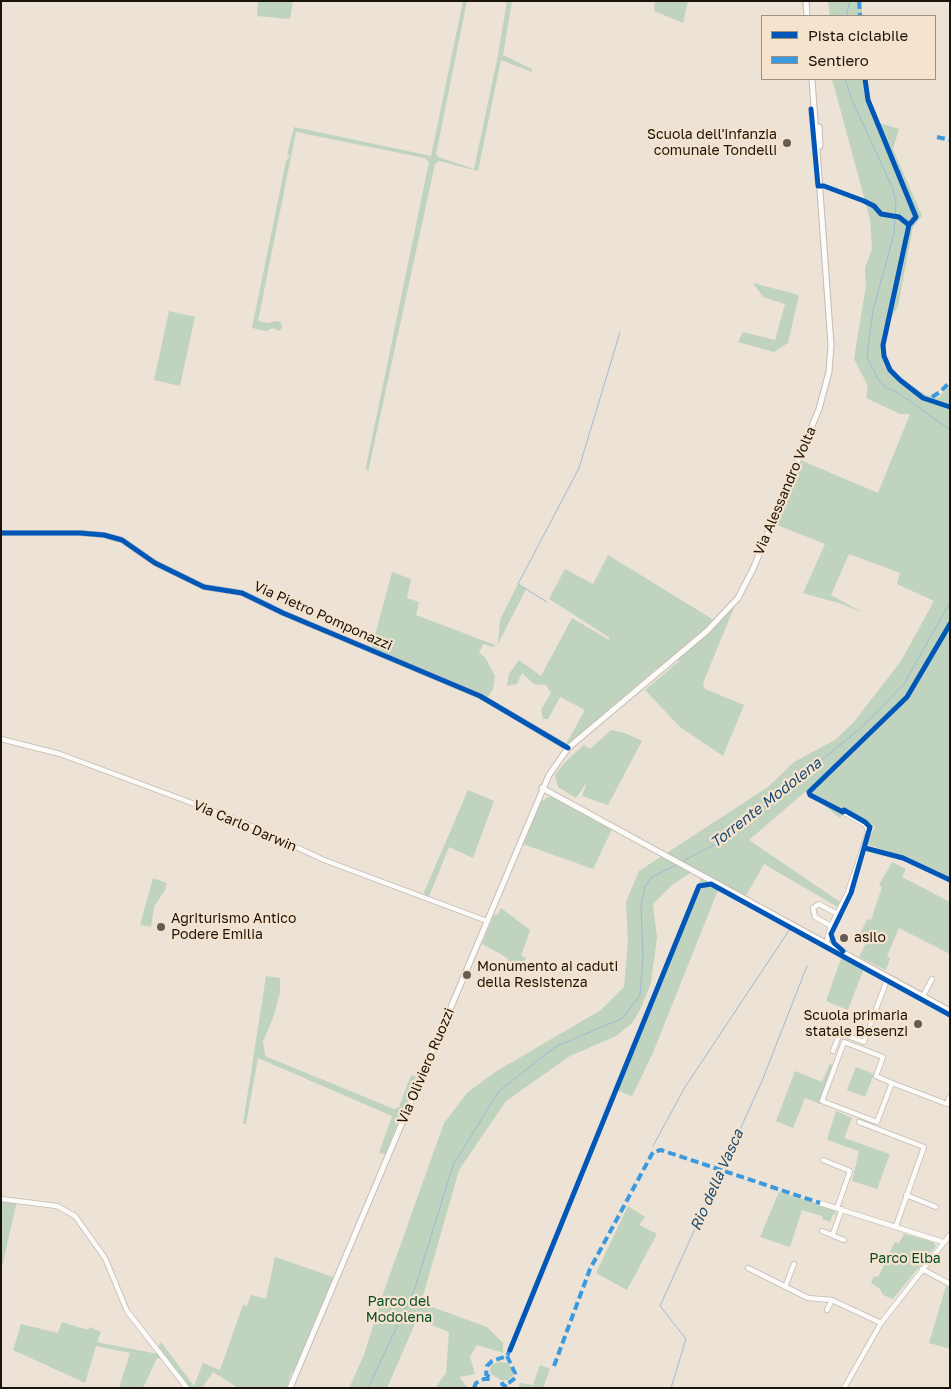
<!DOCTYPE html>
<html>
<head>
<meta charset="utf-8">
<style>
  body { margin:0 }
  #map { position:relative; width:951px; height:1389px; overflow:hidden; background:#ece2d6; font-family:"Golos Text",sans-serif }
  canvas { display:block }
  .frame { position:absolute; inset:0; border:2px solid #1a140c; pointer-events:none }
  .legend { position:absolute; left:761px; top:15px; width:175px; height:65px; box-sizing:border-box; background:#f5e3cd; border:1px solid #9d9080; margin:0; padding:6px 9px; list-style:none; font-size:15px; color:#1a140c }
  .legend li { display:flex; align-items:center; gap:10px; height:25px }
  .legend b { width:25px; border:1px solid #9d9080 }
</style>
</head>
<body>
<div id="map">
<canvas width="951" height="1389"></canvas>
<div class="frame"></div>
<ul class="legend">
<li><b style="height:6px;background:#0057b8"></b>Pista ciclabile</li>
<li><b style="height:6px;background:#3b9ade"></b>Sentiero</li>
</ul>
</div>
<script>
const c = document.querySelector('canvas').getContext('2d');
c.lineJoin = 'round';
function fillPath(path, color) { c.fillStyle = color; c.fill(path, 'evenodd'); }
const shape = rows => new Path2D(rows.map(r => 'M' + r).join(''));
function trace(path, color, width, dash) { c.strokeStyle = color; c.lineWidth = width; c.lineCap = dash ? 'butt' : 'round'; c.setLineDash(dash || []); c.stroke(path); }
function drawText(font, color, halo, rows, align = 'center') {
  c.font = font + ' "Golos Text",sans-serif'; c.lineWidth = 4.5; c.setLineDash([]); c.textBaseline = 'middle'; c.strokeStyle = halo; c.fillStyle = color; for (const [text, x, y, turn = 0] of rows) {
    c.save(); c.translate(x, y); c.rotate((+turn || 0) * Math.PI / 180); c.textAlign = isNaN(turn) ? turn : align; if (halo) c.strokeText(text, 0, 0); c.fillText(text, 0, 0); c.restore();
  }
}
const green = shape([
  [258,1,293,1,290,19,257,16],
  [463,1,467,1,436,154,438,157,474,169,498,55,507,1,512,1,503,55,532,69,532,72,501,60,478,171,439,161,435,164,368,472,366,467,429,162,425,158,296,132,258,321,267,323,276,321,281,322,282,328,279,331,272,328,266,331,252,328,286,161,290,156,287,155,294,127,431,156],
  [655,1,688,1,683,23,654,11],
  [828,1,862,1,862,16,830,16],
  [832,79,866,79,868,95,879,123,899,129,893,149,922,216,913,227,898,306,889,322,884,350,885,359,901,378,926,395,938,398,950,385,950,879,905,857,866,844,875,827,848,809,840,818,806,791,749,840,843,904,841,909,764,864,744,899,720,885,652,1055,632,1096,616,1090,702,876,693,871,672,885,653,904,657,937,651,983,640,1010,632,1023,616,1036,570,1056,506,1101,459,1170,421,1303,487,1327,503,1343,503,1353,477,1345,470,1357,475,1374,459,1377,468,1388,435,1388,446,1373,449,1332,417,1319,387,1388,349,1388,364,1355,384,1291,444,1123,467,1093,495,1072,601,1010,624,987,628,941,626,902,639,871,768,787,794,762,835,740,853,723,901,661,934,601,897,584,900,573,849,554,831,595,863,613,842,604,803,593,825,544,772,523,798,459,878,493,910,414,900,414,866,398,868,386,854,359,866,285,865,268,872,249,870,219],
  [753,283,799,295,788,343,774,352,738,342,743,332,775,340,785,304,763,297],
  [169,311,195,317,180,386,154,380],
  [608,555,717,622,738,598,703,683,705,689,744,705,723,756,680,727,645,690,679,661,678,655,661,670,657,668,602,715,568,748,565,746,585,710,560,697,548,719,543,719,541,710,551,693,546,685,534,684,522,673,517,684,507,686,509,674,519,660,541,676,572,618,609,640,610,638,549,599,565,569,593,584],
  [392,572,411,579,407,598,419,602,416,615,495,645,498,644,500,620,518,584,526,589,498,644,493,647,483,644,479,653,485,657,495,676,493,689,486,700,371,650],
  [611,730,625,733,642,741,608,805,582,796,587,782,576,798,558,787,555,775,564,763,584,745,590,749],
  [468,790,494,801,473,858,449,847,428,899,422,897],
  [548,797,558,797,613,827,593,869,520,843,535,806],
  [892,862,906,869,902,877,950,902,950,954,899,928,887,956,890,958,886,970,859,957,869,937,861,932,867,919,871,920,882,887,879,885],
  [153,878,167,883,165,890,154,907,151,927,140,925],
  [501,908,530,930,521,956,526,958,521,969,507,963,508,958,482,944,494,915,498,914],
  [842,956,864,968,848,1010,826,1001],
  [266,976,280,978,280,993,273,1018,263,1041,265,1056,394,1109,399,1107,411,1075,417,1077,385,1154,379,1153,392,1116,258,1058,246,1124,243,1124],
  [830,1063,835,1066,820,1104,805,1098,793,1128,776,1121,795,1071,822,1082],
  [856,1067,874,1074,865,1097,847,1090],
  [836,1111,852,1118,844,1138,890,1154,877,1189,852,1181,859,1151,827,1140],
  [779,1192,834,1209,837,1215,833,1214,830,1222,822,1219,822,1216,802,1210,790,1247,760,1237],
  [1,1199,17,1201,1,1271],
  [628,1206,645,1217,639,1225,657,1234,627,1290,596,1273],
  [904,1234,933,1242,936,1246,893,1299,883,1295,880,1289,871,1283,874,1276,878,1277,895,1242,899,1243],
  [275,1257,336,1278,317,1323,314,1323,311,1330,314,1331,296,1373,292,1371,286,1388,238,1388,213,1372,202,1388,189,1388,168,1360,157,1358,143,1388,119,1388,130,1353,96,1346,85,1383,13,1350,21,1324,58,1333,62,1322,88,1330,90,1327,101,1332,97,1342,163,1355,158,1347,161,1342,194,1386,203,1363,220,1370,243,1305,247,1306,251,1295,266,1299],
  [946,1286,950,1288,950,1349,929,1343],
  [500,1362,507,1363,512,1368,513,1375,508,1380,501,1380,491,1374,490,1369,492,1364],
  [540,1365,550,1369,543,1388,518,1388,520,1383,533,1385]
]);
const stream = shape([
  [846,16,850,1],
  [845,79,852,100,893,189,896,203,894,234,873,310,867,357,878,379,886,388,897,392,950,430],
  [547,602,518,584,579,468,620,332],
  [681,862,718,843,743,824,861,728,904,684,950,602],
  [653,1146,685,1087,790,929],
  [368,1388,415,1288,453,1165,499,1091,555,1047,623,1018,640,995,643,958,641,906,645,886,652,877,678,864],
  [671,1388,686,1339,660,1306,762,1081,807,966]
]);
const minor = shape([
  [1,533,80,533,104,535,122,540,155,563,204,587,242,593,283,613,480,696,568,748],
  [1,739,60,754,106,771,243,822,324,860,487,921],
  [831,926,815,917,813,908,819,904,837,914],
  [826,943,831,926,848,892,868,833,866,825,843,812],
  [923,996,932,979],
  [833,1051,840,1033,864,1042,888,977],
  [892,1083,876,1076,883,1057,844,1042,822,1101,877,1122,892,1083,947,1104,950,1096],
  [859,1122,924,1147,896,1226],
  [823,1160,850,1171,837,1208],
  [906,1195,936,1207],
  [1,1199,57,1206,75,1216,105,1258,127,1311,187,1388],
  [820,1203,943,1242],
  [822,1231,844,1240],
  [833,1234,842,1209],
  [748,1268,808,1298,832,1300,881,1323],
  [922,1269,950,1284],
  [785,1287,794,1264],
  [827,1310,832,1300],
  [844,1388,881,1323,950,1235]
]);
const tertiary = shape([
  [806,1,807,16],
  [819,127,820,146],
  [542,788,950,1011],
  [290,1388,549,775,568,748,707,631,738,598,753,569,819,409,829,372,831,345,812,79]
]);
const quiet = shape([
  [859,1,860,16],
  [937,137,950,140],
  [932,397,940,392,950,382],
  [507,1356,515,1373,515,1378,510,1382,502,1384,508,1388],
  [554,1366,590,1269,653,1152,661,1150,820,1203],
  [474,1388,476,1383,484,1379,491,1379,486,1374,487,1366,492,1361,507,1356,512,1346]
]);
const cycleway = shape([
  [865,79,868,100,916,217,909,225],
  [811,109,818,186,824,186,864,201,874,206,881,214,899,217,909,225,883,345,884,356,890,370,900,380,923,398,950,407],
  [1,533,80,533,104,535,122,540,155,563,204,587,242,593,283,613,480,696,568,748],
  [865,848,903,858,950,880],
  [843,951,834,943,831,934,851,893,870,827,865,822,844,810,843,812,810,795,809,792,907,697,950,624],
  [510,1350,699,886,711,884,950,1015]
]);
const markers = [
  [787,143,5,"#645c53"],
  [161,927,5,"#645c53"],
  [844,938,5,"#645c53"],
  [467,975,5,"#645c53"],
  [918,1024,5,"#645c53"]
];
const poiNames = [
  ["Scuola dell'infanzia",777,135,"right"],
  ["comunale Tondelli",777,151,"right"],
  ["Agriturismo Antico",171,919],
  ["Podere Emilia",171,935],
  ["asilo",854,938],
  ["Monumento ai caduti",477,967],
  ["della Resistenza",477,983],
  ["Scuola primaria",908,1016,"right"],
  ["statale Besenzi",908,1032,"right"]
];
const streetNames = [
  ["Via Alessandro Volta",785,491,-67],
  ["Via Pietro Pomponazzi",323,616,24],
  ["Via Carlo Darwin",245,826,23],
  ["Via Oliviero Ruozzi",426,1066,-67]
];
const parkNames = [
  ["Parco Elba",905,1259],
  ["Parco del",399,1302],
  ["Modolena",399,1318]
];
const waterNames = [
  ["Torrente Modolena",766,803,-38],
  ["Rio della Vasca",717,1180,-66]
];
fillPath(green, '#bfd3be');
trace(stream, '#9ebbd3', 1);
trace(minor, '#c3bcb2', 6);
trace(tertiary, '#c3bcb2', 7);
trace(minor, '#fcfbf9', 4.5);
trace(tertiary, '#fcfbf9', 5);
trace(quiet, '#3b9ade', 4, [8, 4]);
trace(cycleway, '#0057b8', 5);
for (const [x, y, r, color] of markers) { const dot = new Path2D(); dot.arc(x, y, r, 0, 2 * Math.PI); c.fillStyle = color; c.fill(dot); trace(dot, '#f5e3cd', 2); }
drawText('14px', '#1a140c', '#f5e3cd', poiNames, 'left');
drawText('14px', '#1a140c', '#f5e3cd', streetNames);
drawText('14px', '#054d2d', '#f5e3cd', parkNames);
drawText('italic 15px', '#1a4c74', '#f5e3cd', waterNames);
</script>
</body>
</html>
